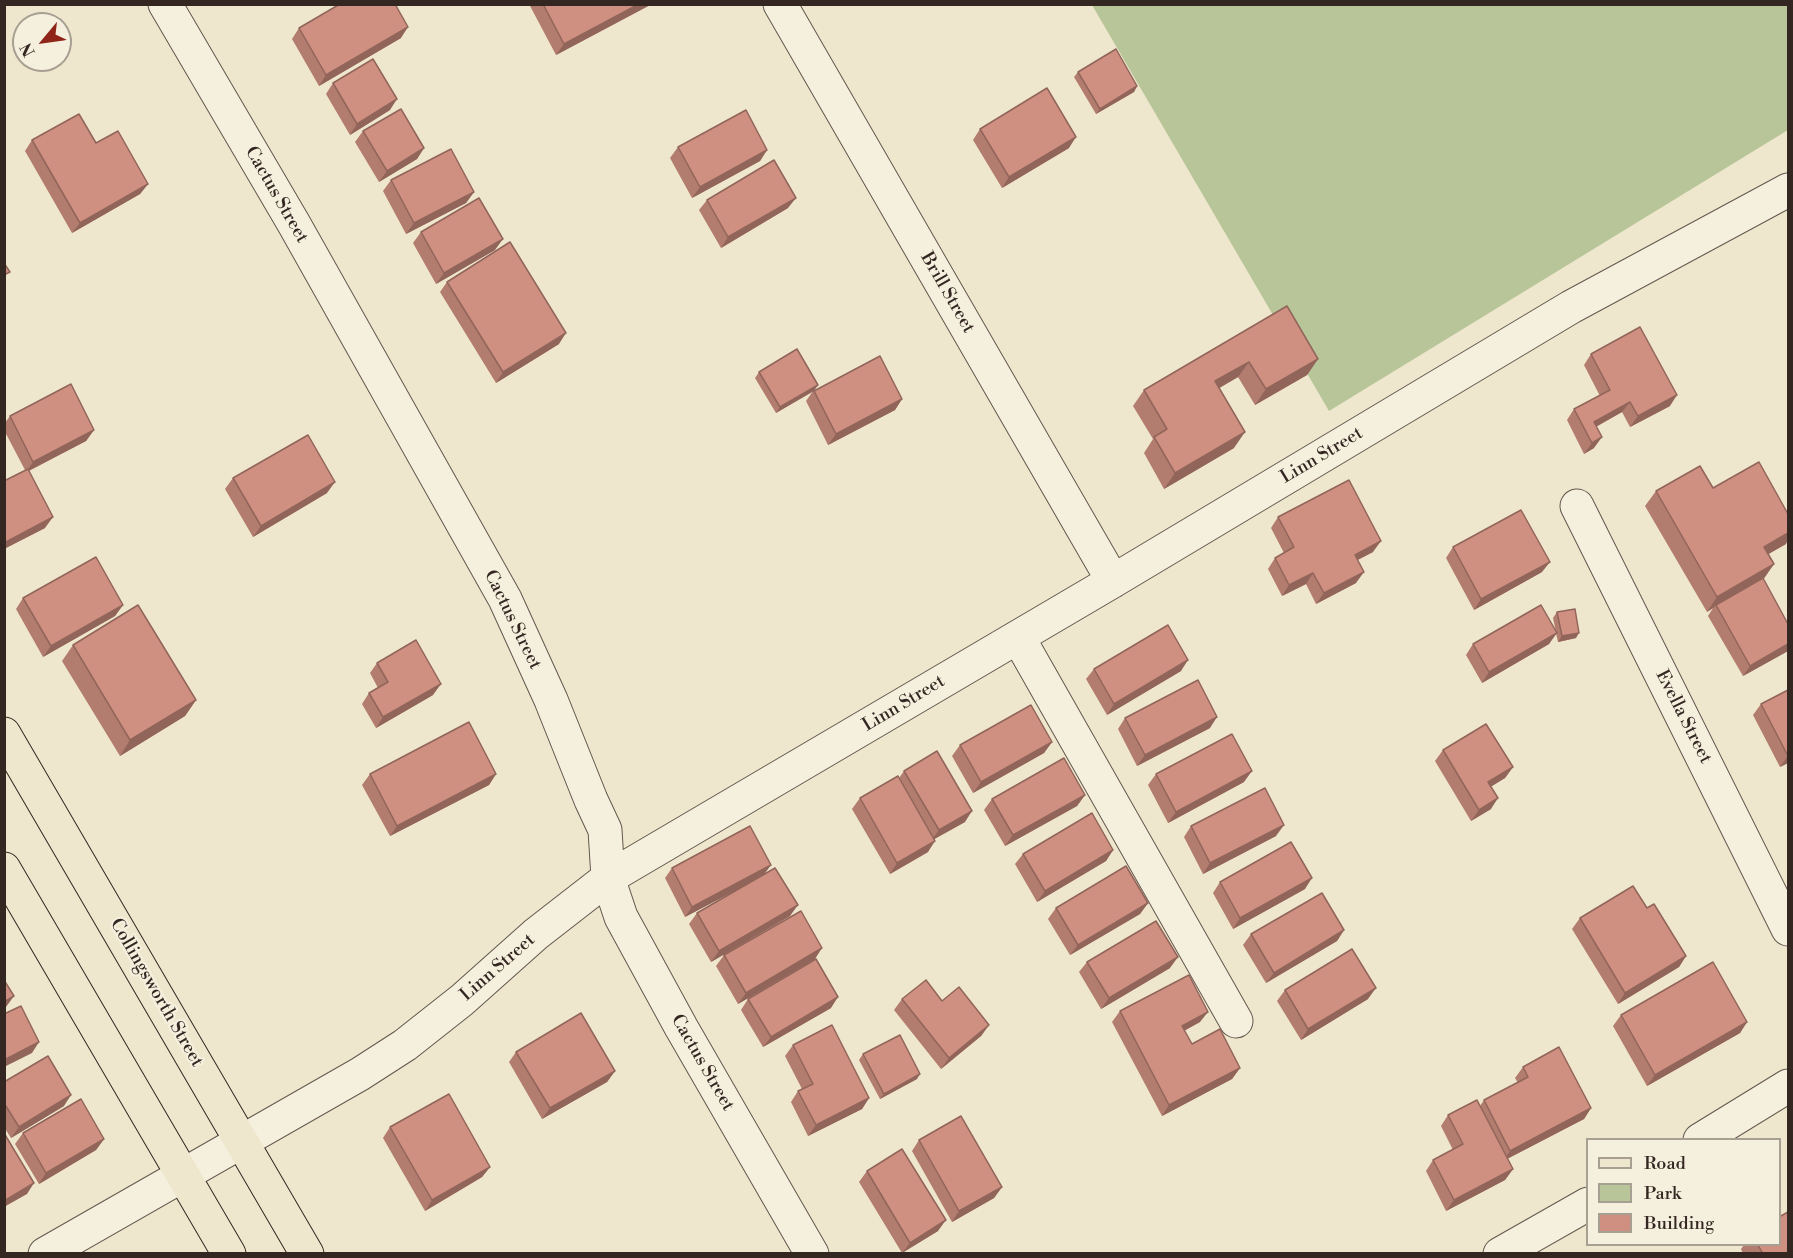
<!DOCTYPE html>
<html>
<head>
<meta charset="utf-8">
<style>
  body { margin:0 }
  #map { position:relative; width:1793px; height:1258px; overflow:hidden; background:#efe7cd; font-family:"Libre Bodoni",serif }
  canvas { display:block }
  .frame { position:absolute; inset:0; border:6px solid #342722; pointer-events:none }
  .legend { position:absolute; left:1586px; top:1138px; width:195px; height:108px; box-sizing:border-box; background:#f5efde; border:2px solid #a89f93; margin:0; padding:8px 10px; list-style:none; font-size:18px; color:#342722 }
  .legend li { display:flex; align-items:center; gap:12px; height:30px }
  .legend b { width:30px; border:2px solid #a89f93 }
  .north { position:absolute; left:12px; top:12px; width:60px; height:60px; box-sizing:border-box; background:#f5efde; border:2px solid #a89f93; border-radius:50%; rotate:241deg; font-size:16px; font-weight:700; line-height:24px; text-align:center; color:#342722 }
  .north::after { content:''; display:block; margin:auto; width:21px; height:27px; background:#8f2418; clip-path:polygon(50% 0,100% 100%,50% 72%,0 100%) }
</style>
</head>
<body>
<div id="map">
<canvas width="1793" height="1258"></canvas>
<div class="frame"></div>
<ul class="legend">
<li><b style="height:8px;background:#efe7cd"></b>Road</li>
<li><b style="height:16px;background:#b7c599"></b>Park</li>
<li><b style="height:16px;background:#cf9081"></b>Building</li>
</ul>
<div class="north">N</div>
</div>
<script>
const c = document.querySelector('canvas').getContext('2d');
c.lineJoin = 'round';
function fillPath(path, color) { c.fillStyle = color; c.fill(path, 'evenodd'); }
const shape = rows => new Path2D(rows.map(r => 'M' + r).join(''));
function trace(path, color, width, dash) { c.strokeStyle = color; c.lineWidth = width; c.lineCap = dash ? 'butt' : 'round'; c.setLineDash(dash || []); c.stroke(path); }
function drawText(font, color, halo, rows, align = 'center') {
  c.font = font + ' "Libre Bodoni",serif'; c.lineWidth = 4.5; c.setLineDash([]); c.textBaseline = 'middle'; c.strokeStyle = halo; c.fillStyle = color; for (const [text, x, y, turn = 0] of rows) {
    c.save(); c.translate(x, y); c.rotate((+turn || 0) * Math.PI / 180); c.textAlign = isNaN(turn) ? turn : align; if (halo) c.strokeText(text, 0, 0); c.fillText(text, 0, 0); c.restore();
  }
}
const green = shape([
  [1092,5,1788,5,1788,130,1329,411]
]);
const minor = shape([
  [165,4,294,224,505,599,551,700,591,800,605,830,608,878,621,917,681,1027,812,1254],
  [780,4,1113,581],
  [1577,506,1788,929],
  [1018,637,1236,1021],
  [1700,1140,1788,1086],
  [45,1254,360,1074,405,1045,462,1000,536,934,608,878,1113,581,1571,307,1788,190],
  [1500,1254,1588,1204]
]);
const major = shape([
  [4,734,307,1254],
  [4,869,229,1254]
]);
const wall = shape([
  [529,4,652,4,556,55],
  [299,28,401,38,319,86,292,39],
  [1078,72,1137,86,1134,92,1096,114,1074,77],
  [333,83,390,110,350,135,326,94],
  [980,129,1069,148,1002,188,973,140],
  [363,131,424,148,417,159,379,182,355,142],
  [32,140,96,143,148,184,140,194,72,233,25,151],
  [678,147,767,150,760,161,692,198,670,158],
  [391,180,474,192,466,203,406,234,383,191],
  [707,200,788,208,721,248,699,210],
  [421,232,495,250,436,284,413,243],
  [447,282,559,344,496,383,440,292],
  [1287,306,1318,359,1307,375,1255,405,1238,377,1219,388,1234,448,1164,489,1144,453,1153,439,1133,406,1144,390],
  [1591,354,1670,406,1630,427,1622,412,1596,427,1594,448,1584,454,1567,420,1574,409,1600,396,1584,365],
  [759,372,815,390,902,399,895,410,828,445,806,401,813,391,776,413,755,378],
  [10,416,94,430,86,441,29,471,45,528,4,549,4,481,25,470,4,430,4,424],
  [233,478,327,493,253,537,225,489],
  [1713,488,1786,544,1768,554,1774,564,1763,579,1788,624,1788,651,1743,676,1708,616,1713,608,1707,612,1645,506,1656,491],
  [1278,517,1373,552,1358,560,1356,583,1316,604,1306,584,1282,596,1268,569,1275,558,1284,553,1271,528],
  [1453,547,1542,572,1474,610,1446,558],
  [23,598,123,605,115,616,43,657,16,609],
  [1557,612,1576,638,1558,642,1556,633,1549,644,1482,683,1466,655,1473,644,1556,632,1553,618],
  [73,645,196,700,185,716,120,756,62,661],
  [377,663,433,695,376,728,362,704,369,693,378,688,370,673],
  [1094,669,1181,671,1107,715,1086,679],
  [1788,690,1788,763,1780,767,1753,715,1761,704],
  [1125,718,1210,728,1137,766,1118,729],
  [1052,742,1044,753,973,793,952,756,960,745],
  [1443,750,1513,767,1505,778,1491,786,1491,809,1471,821,1435,761],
  [904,771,965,822,934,839,928,852,890,874,852,809,860,798,899,778],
  [370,774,496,774,489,785,390,836,362,785],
  [1156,774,1244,782,1168,823,1148,785],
  [1085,795,1077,806,1005,846,984,810,992,799],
  [1191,826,1276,836,1203,874,1184,837],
  [1113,850,1106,861,1037,902,1015,864,1023,854],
  [672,868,765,874,790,916,711,962,689,924,697,913,736,890,685,917,665,878],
  [1220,882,1305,889,1233,929,1213,893],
  [1148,903,1140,914,1070,955,1048,919,1056,908],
  [1647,908,1686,956,1679,967,1618,1004,1572,929,1580,918],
  [1344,930,1337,941,1266,983,1243,945,1251,934],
  [724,955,815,959,738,1004,716,966],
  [1087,962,1170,968,1101,1009,1079,972],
  [1285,990,1368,999,1301,1040,1277,1001],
  [748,999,831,1008,763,1047,741,1010],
  [902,999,942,1001,989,1025,981,1036,941,1069,894,1010],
  [1120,1011,1200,1022,1184,1031,1192,1044,1240,1068,1232,1079,1162,1116,1112,1022],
  [1621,1015,1747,1022,1740,1033,1647,1086,1613,1026],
  [793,1045,869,1098,862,1109,808,1136,791,1102,798,1091,802,1089,785,1056],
  [516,1052,615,1071,607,1082,542,1119,509,1062],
  [863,1054,917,1079,880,1099,859,1060],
  [1523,1067,1591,1108,1584,1119,1507,1159,1513,1169,1505,1180,1446,1211,1426,1171,1433,1160,1453,1150,1441,1126,1448,1115,1480,1106,1484,1100,1518,1083,1515,1078],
  [4,1082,64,1106,11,1138,4,1127],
  [390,1127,490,1167,482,1177,425,1211,383,1138],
  [23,1133,104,1139,96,1150,39,1184,15,1144],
  [919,1140,1002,1187,994,1198,952,1222,912,1151],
  [867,1171,938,1231,902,1253,859,1182],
  [1744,1245,1779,1245,1788,1254,1743,1254,1741,1249]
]);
const shadedWall = shape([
  [639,4,652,4,556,55,564,44],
  [408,27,401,38,319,86,326,75],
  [1137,86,1134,92,1096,114,1100,109],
  [397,99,390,110,350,135,357,124],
  [1076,137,1069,148,1002,188,1009,177],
  [424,148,417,159,379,182,387,171],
  [767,150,760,161,692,198,700,187],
  [148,184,140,194,72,233,80,223],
  [474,192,466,203,406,234,414,223],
  [796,198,788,208,721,248,728,237],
  [503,239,495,250,436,284,444,273],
  [566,333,559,344,496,383,503,372],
  [1318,359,1307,375,1255,405,1266,389],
  [1249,362,1238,377,1204,397,1215,381],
  [818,385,814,391,776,413,780,407],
  [1677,395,1670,406,1630,427,1638,416],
  [902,399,895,410,828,445,836,434],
  [1630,402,1622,412,1586,432,1594,422],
  [94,430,86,441,26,472,33,462],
  [1245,432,1234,448,1164,489,1175,473],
  [1602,437,1594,448,1584,454,1592,443],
  [335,482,327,493,253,537,261,526],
  [53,517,45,528,4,549,4,543],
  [1788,533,1788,540,1786,544,1753,563,1764,547],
  [1381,541,1373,552,1347,565,1355,555],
  [1550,562,1542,572,1474,610,1481,599],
  [1774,564,1763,580,1716,605,1713,608,1707,612,1717,597],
  [1364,572,1356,583,1316,604,1324,593],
  [1313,573,1306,584,1282,596,1289,585],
  [123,605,115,616,43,657,51,646],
  [1557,633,1549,644,1482,683,1489,672],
  [1579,633,1576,638,1558,642,1562,636],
  [1788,644,1788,651,1743,676,1750,666],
  [1188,660,1181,671,1107,715,1114,704],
  [441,684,433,695,376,728,383,717],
  [196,700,185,716,120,756,130,740],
  [1217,717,1210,728,1137,766,1145,755],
  [1052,742,1044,753,973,793,981,782],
  [1788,756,1788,763,1780,767],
  [1513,767,1505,778,1481,793,1488,782],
  [1252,771,1244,782,1168,823,1176,812],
  [496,774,489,785,390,836,397,826],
  [1085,795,1077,806,1005,846,1013,835],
  [1498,798,1491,809,1471,821,1479,810],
  [972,811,965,822,931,841,939,830],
  [1284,825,1276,836,1203,874,1210,863],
  [935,841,928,852,890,874,897,863],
  [1113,850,1106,861,1037,902,1045,891],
  [771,865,763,876,685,917,692,907],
  [1312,878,1305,889,1233,929,1240,918],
  [1148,903,1140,914,1070,955,1078,945],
  [798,905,790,916,711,962,719,951],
  [1344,930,1337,941,1266,983,1274,973],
  [822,948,815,959,738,1004,746,993],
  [1686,956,1679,967,1618,1004,1625,993],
  [1178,957,1170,968,1101,1009,1109,998],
  [1376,988,1368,999,1301,1040,1308,1029],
  [14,996,6,1007,4,1008,4,1002],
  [838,997,831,1008,763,1047,771,1037],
  [1208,1012,1200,1022,1174,1036,1182,1026],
  [1747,1022,1740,1033,1647,1086,1655,1075],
  [989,1025,981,1036,941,1069,949,1058],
  [39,1042,32,1053,4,1067,4,1060],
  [1240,1068,1232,1079,1162,1116,1169,1105],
  [615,1071,607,1082,542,1119,550,1108],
  [920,1074,917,1079,880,1099,884,1094],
  [71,1095,64,1106,11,1138,19,1127],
  [869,1098,862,1109,808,1136,816,1125],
  [1591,1108,1584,1119,1503,1161,1510,1151],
  [104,1139,96,1150,39,1184,46,1173],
  [490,1167,482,1177,425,1211,432,1200],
  [1513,1169,1505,1180,1446,1211,1454,1200],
  [34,1183,27,1194,4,1207,4,1201],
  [1002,1187,994,1198,952,1222,959,1211],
  [946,1220,938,1231,902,1253,910,1243]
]);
const building = shape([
  [340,4,395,4,408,27,326,75,299,28,340,4],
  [543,4,639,4,564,44,543,4],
  [1116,49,1137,86,1100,109,1078,72,1116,49],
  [373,59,397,99,357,124,333,83,373,59],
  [1047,88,1076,137,1009,177,980,129,1047,88],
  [401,109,424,148,387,171,363,131,401,109],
  [746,110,767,150,700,187,678,147,746,110],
  [79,114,96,143,118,131,148,184,80,223,32,140,79,114],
  [451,149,474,192,414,223,391,180,451,149],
  [774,160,796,198,728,237,707,200,774,160],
  [479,198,503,239,444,273,421,232,479,198],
  [510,242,566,333,503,372,447,282,510,242],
  [4,263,10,272,4,275,4,263],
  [1287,306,1318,359,1266,389,1249,362,1215,381,1245,432,1175,473,1154,437,1167,429,1144,390,1287,306],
  [1640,327,1677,395,1638,416,1630,402,1594,422,1602,437,1592,443,1574,409,1610,390,1591,354,1640,327],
  [797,349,818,385,780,407,759,372,797,349],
  [880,356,902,399,836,434,814,391,880,356],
  [71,384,94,430,33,462,10,416,71,384],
  [308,435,335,482,261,526,233,478,308,435],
  [1759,462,1788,514,1788,533,1764,547,1774,564,1717,597,1656,491,1700,466,1713,488,1759,462],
  [28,469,53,517,4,543,4,481,28,469],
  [1349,480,1381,541,1355,555,1364,572,1324,593,1313,573,1289,585,1275,558,1294,547,1278,517,1349,480],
  [1521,510,1550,562,1481,599,1453,547,1521,510],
  [96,557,123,605,51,646,23,598,96,557],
  [1763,578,1788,624,1788,644,1750,666,1716,605,1763,578],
  [138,605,196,700,130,740,73,645,138,605],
  [1541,605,1557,633,1489,672,1473,644,1541,605],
  [1575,609,1579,633,1562,636,1557,612,1575,609],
  [1168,625,1188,660,1114,704,1094,669,1168,625],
  [416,640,441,684,383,717,369,693,388,682,377,663,416,640],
  [1198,680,1217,717,1145,755,1125,718,1198,680],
  [1788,690,1788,756,1761,704,1788,690],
  [1031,705,1052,742,981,782,960,745,1031,705],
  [469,722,496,774,397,826,370,774,469,722],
  [1486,724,1513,767,1488,782,1498,798,1479,810,1443,750,1486,724],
  [1232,734,1252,771,1176,812,1156,774,1232,734],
  [937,751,972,811,939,830,904,771,937,751],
  [1064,758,1085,795,1013,835,992,799,1064,758],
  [898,776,935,841,897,863,860,798,898,776],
  [1265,788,1284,825,1210,863,1191,826,1265,788],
  [1092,813,1113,850,1045,891,1023,854,1092,813],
  [750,826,771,865,692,907,672,868,750,826],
  [1291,842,1312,878,1240,918,1220,882,1291,842],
  [1126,866,1148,903,1078,945,1056,908,1126,866],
  [775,868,798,905,719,951,697,913,775,868],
  [1633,886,1647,908,1654,904,1686,956,1625,993,1580,918,1633,886],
  [1322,893,1344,930,1274,973,1251,934,1322,893],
  [801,911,822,948,746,993,724,955,801,911],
  [1156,921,1178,957,1109,998,1087,962,1156,921],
  [1352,949,1376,988,1308,1029,1285,990,1352,949],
  [816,959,838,997,771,1037,748,999,816,959],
  [1713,962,1747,1022,1655,1075,1621,1015,1713,962],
  [1189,975,1208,1012,1182,1026,1192,1044,1220,1029,1240,1068,1169,1105,1120,1011,1189,975],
  [4,980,14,996,4,1002,4,980],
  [926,980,942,1001,959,987,989,1025,949,1058,902,999,926,980],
  [21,1006,39,1042,4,1060,4,1014,21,1006],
  [581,1013,615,1071,550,1108,516,1052,581,1013],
  [832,1025,869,1098,816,1125,798,1091,813,1084,793,1045,832,1025],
  [900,1035,920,1074,884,1094,863,1054,900,1035],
  [1559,1047,1591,1108,1510,1151,1484,1100,1528,1077,1523,1067,1559,1047],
  [48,1056,71,1095,19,1127,4,1103,4,1082,48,1056],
  [449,1094,490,1167,432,1200,390,1127,449,1094],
  [81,1099,104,1139,46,1173,23,1133,81,1099],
  [1477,1100,1513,1169,1454,1200,1433,1160,1463,1144,1448,1115,1477,1100],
  [961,1116,1002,1187,959,1211,919,1140,961,1116],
  [4,1133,34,1183,4,1201,4,1133],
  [902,1149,946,1220,910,1243,867,1171,902,1149],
  [1788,1212,1788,1254,1763,1254,1758,1245,1779,1245,1779,1217,1788,1212]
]);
const streetNames = [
  ["Cactus Street",276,195,60],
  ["Brill Street",947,293,60],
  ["Linn Street",1322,456,-31],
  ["Cactus Street",512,620,64],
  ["Linn Street",904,704,-31],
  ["Evella Street",1683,717,63],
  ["Linn Street",498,968,-41],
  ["Collingsworth Street",156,993,60],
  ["Cactus Street",702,1063,60]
];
fillPath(green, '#b7c599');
trace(minor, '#63574d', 35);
trace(major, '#342722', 35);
trace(minor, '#f5efde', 33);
trace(major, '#efe7cd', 33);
fillPath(wall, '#b27c6f');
fillPath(shadedWall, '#91655a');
fillPath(building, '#cf9081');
trace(building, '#91655a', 1.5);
drawText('18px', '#342722', '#f5efde', streetNames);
</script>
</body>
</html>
